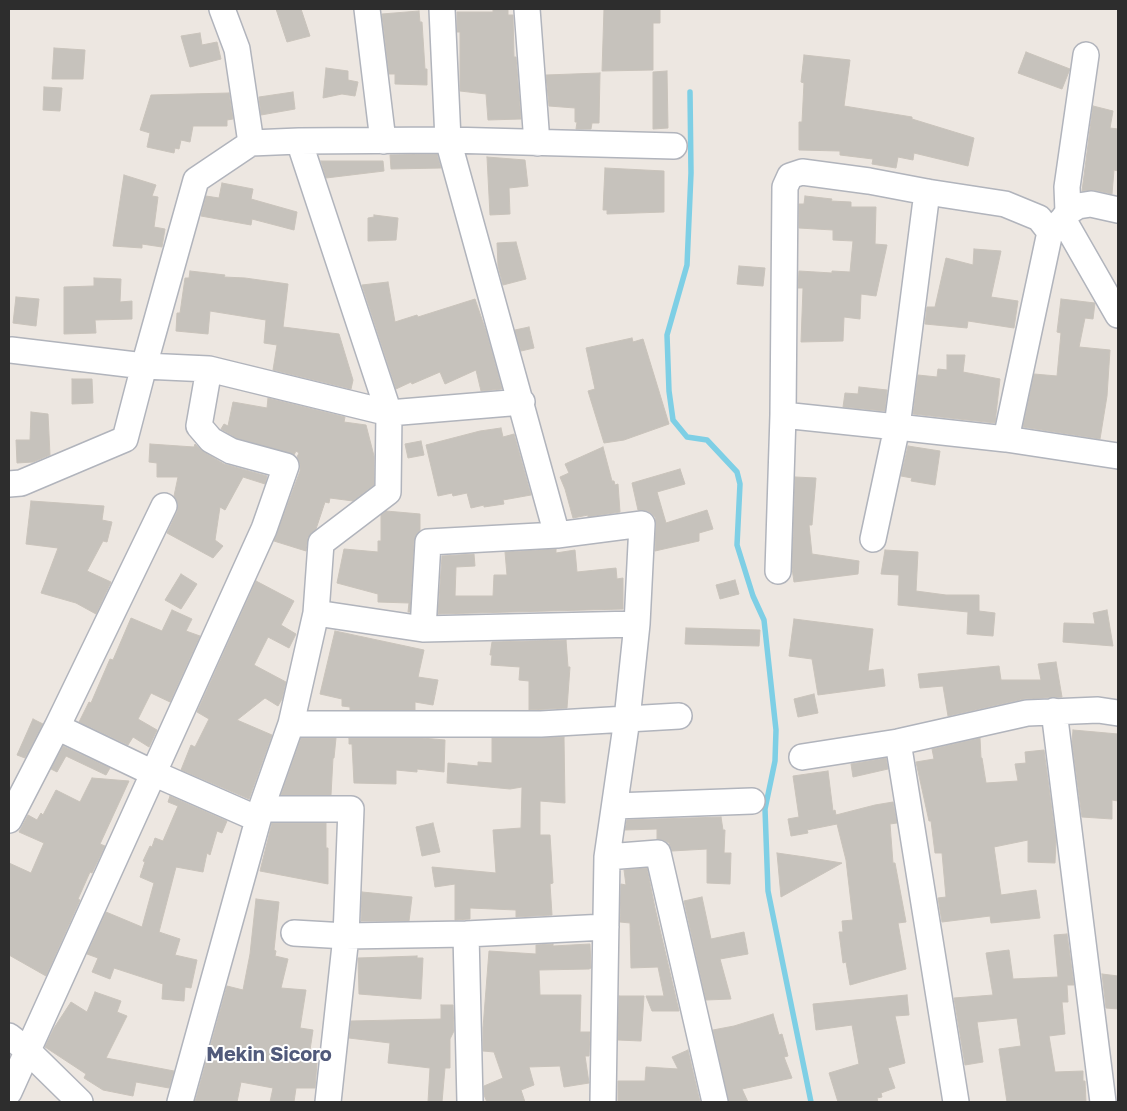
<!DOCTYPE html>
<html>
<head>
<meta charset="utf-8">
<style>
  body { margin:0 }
  #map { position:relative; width:1127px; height:1111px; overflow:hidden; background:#ede7e1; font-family:"Golos Text",sans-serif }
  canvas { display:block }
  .frame { position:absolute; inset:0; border:10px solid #2d2d2d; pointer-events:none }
</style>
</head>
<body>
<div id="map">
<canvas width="1127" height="1111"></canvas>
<div class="frame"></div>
</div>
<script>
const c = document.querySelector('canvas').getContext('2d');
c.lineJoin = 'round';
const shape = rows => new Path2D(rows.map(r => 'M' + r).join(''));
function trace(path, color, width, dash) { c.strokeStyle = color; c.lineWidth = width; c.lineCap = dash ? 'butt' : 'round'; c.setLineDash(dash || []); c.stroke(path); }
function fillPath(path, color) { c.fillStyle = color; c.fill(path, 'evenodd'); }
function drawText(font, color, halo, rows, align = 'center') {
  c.font = font + ' "Golos Text",sans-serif'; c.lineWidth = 4; c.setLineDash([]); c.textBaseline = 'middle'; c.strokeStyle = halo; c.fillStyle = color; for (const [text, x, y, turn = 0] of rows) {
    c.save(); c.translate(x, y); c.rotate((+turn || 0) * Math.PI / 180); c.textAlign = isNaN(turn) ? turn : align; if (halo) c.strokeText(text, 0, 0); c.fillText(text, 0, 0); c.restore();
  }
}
const stream = shape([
  [690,92,691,173,687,265,667,335,669,391,673,420,687,437,707,440,737,472,740,484,737,545,753,596,764,620,776,730,775,761,765,809,768,891,811,1102]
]);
const building = shape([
  [276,9,301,9,310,36,287,42,276,9],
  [493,9,508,9,508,15,513,15,514,57,516,57,521,119,488,120,486,94,460,91,460,32,457,32,457,12,493,12,493,9],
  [604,9,660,9,660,23,653,23,653,70,602,71,604,9],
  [419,11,420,22,422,22,425,69,427,69,427,85,395,84,395,74,389,74,382,14,419,11],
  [200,33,202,45,217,42,221,59,190,67,181,36,200,33],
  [54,48,85,50,83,79,52,79,54,48],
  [1026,52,1070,69,1062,89,1018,73,1026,52],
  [804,55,850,60,844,106,912,117,912,119,974,138,968,166,914,153,913,160,898,157,896,168,872,164,873,159,840,155,840,151,799,150,799,122,802,122,804,83,801,82,804,55],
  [326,68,348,71,348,80,358,82,355,96,342,94,323,98,326,68],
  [667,71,668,128,653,129,653,72,667,71],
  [600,73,599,123,592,123,591,129,576,129,577,122,575,122,575,108,549,106,546,75,600,73],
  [44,87,62,88,60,111,43,110,44,87],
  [293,92,295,109,261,115,259,97,293,92],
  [229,93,233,119,227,120,227,126,193,126,190,142,181,140,179,149,175,148,174,153,147,147,150,133,140,130,151,95,229,93],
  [1093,106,1113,111,1110,128,1118,129,1118,171,1114,170,1112,194,1094,190,1082,191,1093,106],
  [437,154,441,168,391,169,390,155,437,154],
  [487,157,525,160,528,186,509,188,510,214,490,215,487,157],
  [321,161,383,161,384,171,326,178,321,161],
  [605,168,664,171,664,212,607,214,607,210,603,210,605,168],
  [124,175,156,185,152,196,158,197,154,227,165,229,162,247,142,244,142,248,113,246,124,175],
  [222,183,253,189,251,199,297,212,294,230,252,219,251,225,201,216,206,196,219,198,222,183],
  [805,196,832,199,831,201,851,202,851,207,876,207,875,244,887,245,876,296,861,294,860,319,844,317,843,341,801,342,803,288,798,288,799,271,832,273,832,271,850,272,853,241,833,240,833,230,799,228,799,204,804,204,805,196],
  [374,215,398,218,396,240,368,241,368,218,374,217,374,215],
  [516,242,526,279,503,285,498,266,497,243,516,242],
  [974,249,1001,251,991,297,1018,301,1014,328,968,321,967,328,925,324,927,307,935,307,946,258,973,265,974,249],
  [739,266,765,268,763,286,737,284,739,266],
  [190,271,225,275,224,277,245,278,288,284,283,327,339,334,353,380,351,389,273,370,277,345,264,343,266,320,210,311,208,334,176,331,177,313,180,313,185,278,189,278,190,271],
  [94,278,121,279,120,302,132,301,132,319,95,320,96,333,64,334,64,287,94,286,94,278],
  [388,282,395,322,417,315,418,317,475,299,486,331,502,389,481,391,476,370,445,384,440,372,412,384,411,382,396,389,362,285,388,282],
  [16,297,39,299,36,326,13,323,16,297],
  [1061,299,1095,303,1093,319,1085,318,1079,347,1110,350,1107,396,1100,439,1023,427,1034,374,1057,376,1061,333,1057,332,1061,299],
  [529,327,534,348,521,351,515,330,529,327],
  [632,338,633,342,643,339,669,424,624,440,604,443,588,391,595,389,586,348,632,338],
  [947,355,965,355,963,372,1000,379,995,423,913,414,918,375,937,377,938,369,947,370,947,355],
  [72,379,92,379,93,403,72,404,72,379],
  [859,387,887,390,885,411,843,407,845,393,858,394,859,387],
  [268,398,345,417,344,422,366,425,374,456,374,485,353,501,330,498,329,503,325,502,316,529,308,537,306,551,274,541,300,471,300,464,297,457,299,453,296,451,294,455,236,438,221,429,224,424,228,426,233,402,267,408,268,398],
  [31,412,48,414,50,455,33,462,17,463,16,440,30,440,31,412],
  [501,428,503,437,514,434,531,495,503,500,504,504,484,507,484,505,471,508,467,493,453,496,452,493,438,496,426,445,480,431,501,428],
  [421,441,424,455,408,458,405,444,421,441],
  [150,444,194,447,195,444,204,452,224,464,267,476,265,484,243,477,225,510,220,507,215,540,223,546,213,558,167,533,177,512,178,504,174,496,178,477,157,477,157,463,149,462,150,444],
  [908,446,940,451,935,485,911,481,912,478,901,476,908,446],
  [603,447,612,481,614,481,615,485,618,484,620,512,588,517,588,515,573,518,565,489,560,477,569,473,565,464,603,447],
  [680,469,685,484,657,492,666,523,707,510,713,529,699,533,699,541,655,551,656,525,655,517,648,511,638,510,632,483,680,469],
  [795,477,816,478,812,525,809,525,812,554,859,561,858,574,794,582,792,568,795,477],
  [31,501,104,506,102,520,112,522,107,542,103,541,87,571,111,582,96,614,76,603,41,593,58,548,26,544,31,501],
  [386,511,420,514,420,530,416,535,414,541,410,612,408,612,409,603,378,602,378,594,337,583,344,549,378,552,378,541,381,541,381,515,386,511],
  [556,549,556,553,575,550,577,572,616,568,617,579,623,578,623,609,438,614,442,556,474,554,475,566,456,567,455,596,493,596,494,575,507,575,505,552,556,549],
  [885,550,918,552,916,591,946,595,979,595,979,611,995,613,993,636,967,634,968,612,898,605,899,575,881,574,885,550],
  [181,574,197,584,181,609,165,600,181,574],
  [735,580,739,594,720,599,716,585,735,580],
  [256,581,294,601,281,625,296,634,289,648,268,637,254,665,286,682,282,699,278,706,265,698,237,720,272,735,249,799,181,770,191,745,195,747,209,719,197,712,256,581],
  [172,610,192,619,186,631,200,636,170,702,151,693,138,719,157,730,149,747,133,737,128,745,79,722,89,702,91,703,110,659,113,660,131,618,162,631,172,610],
  [1107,610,1113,646,1063,642,1064,623,1095,624,1093,613,1107,610],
  [794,619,873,629,868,671,883,669,885,686,818,695,812,659,789,656,794,619],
  [686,628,760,630,759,646,685,644,686,628],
  [335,631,424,650,418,677,438,680,433,705,415,702,415,710,350,710,350,707,342,706,342,699,320,694,335,631],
  [566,640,568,667,570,667,567,708,529,710,529,681,519,680,520,667,491,665,492,655,490,655,492,642,566,640],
  [1056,662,1062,697,1024,699,948,716,943,686,920,688,918,674,999,666,1001,680,1041,680,1038,664,1056,662],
  [814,694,818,713,798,717,794,699,814,694],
  [33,719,43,724,25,758,17,755,33,719],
  [1073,730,1118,734,1118,801,1112,800,1112,819,1082,817,1072,742,1073,730],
  [564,737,565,803,540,801,540,835,550,835,553,883,550,884,552,915,516,917,516,910,470,908,470,919,455,920,455,884,435,887,432,867,496,873,493,830,521,828,522,787,510,789,447,783,448,763,478,766,478,762,492,763,492,738,564,737],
  [301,738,336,738,334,758,333,758,331,795,281,795,301,738],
  [349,738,422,738,445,740,444,772,417,769,417,772,396,770,396,784,354,783,352,744,349,744,349,738],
  [980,738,981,758,982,758,986,783,1018,781,1015,764,1026,763,1025,752,1044,750,1056,841,1055,863,1028,862,1028,840,994,847,1001,895,1036,890,1040,918,991,923,990,916,942,922,938,898,946,897,942,853,935,853,931,821,929,821,916,762,934,759,932,749,980,738],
  [63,746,110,768,106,775,66,756,57,772,51,769,63,746],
  [886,758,888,769,853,777,851,764,886,758],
  [828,771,833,811,835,810,836,815,875,805,893,802,897,823,890,824,893,863,895,863,906,922,898,923,906,969,850,985,846,962,843,963,839,932,843,932,842,921,853,920,846,860,837,824,807,830,808,833,791,836,788,819,799,817,793,776,828,771],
  [92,778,129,781,100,844,105,846,92,873,90,872,78,899,80,900,46,976,9,955,9,863,31,873,44,843,19,832,28,815,37,820,41,813,43,815,56,790,80,802,92,778],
  [170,796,227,821,222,833,217,831,210,855,207,853,203,872,176,867,159,932,180,939,175,955,197,960,191,988,185,987,184,1001,162,999,163,984,114,968,110,979,92,972,98,958,87,954,106,912,142,927,154,883,140,877,145,862,143,861,150,846,152,847,155,838,163,841,178,806,168,802,170,796],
  [721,817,723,830,725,830,724,853,731,853,730,884,707,883,707,849,672,851,669,843,663,840,657,839,657,829,625,830,627,820,721,817],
  [272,823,326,823,326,848,328,848,328,884,260,871,272,823],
  [433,823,440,852,422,856,416,827,433,823],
  [777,853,805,857,842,863,781,897,777,853],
  [647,868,655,908,679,1011,652,1011,646,996,664,996,658,967,631,968,630,923,620,922,621,884,626,885,624,870,647,868],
  [362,892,412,897,409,921,361,921,362,892],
  [702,897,711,939,744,932,748,954,720,959,731,999,706,1000,684,901,702,897],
  [256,899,279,902,274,950,276,951,275,956,288,959,281,988,306,990,300,1028,313,1030,310,1050,318,1051,315,1088,296,1088,294,1102,270,1102,273,1088,241,1082,237,1102,195,1102,227,986,243,990,250,954,256,899],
  [1067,934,1074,985,1067,985,1068,1002,1062,1002,1065,1034,1049,1036,1055,1072,1083,1071,1083,1081,1085,1081,1086,1102,1007,1102,999,1049,1021,1046,1017,1018,977,1022,983,1062,965,1065,954,998,993,995,986,953,1009,950,1013,979,1058,977,1054,935,1067,934],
  [553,944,553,946,590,944,591,968,589,969,539,970,540,995,581,995,580,1032,590,1032,589,1056,585,1056,589,1083,564,1087,560,1066,529,1067,534,1085,521,1090,525,1102,487,1102,484,1095,484,1086,503,1078,494,1052,483,1051,483,1028,489,951,536,954,536,945,553,944],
  [417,956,417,958,423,958,421,999,359,994,358,958,417,956],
  [1102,974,1118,976,1118,1009,1106,1008,1102,974],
  [95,992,121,1001,117,1012,127,1016,106,1058,174,1071,169,1088,136,1082,133,1096,103,1090,84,1078,86,1074,45,1047,54,1028,71,1002,87,1012,95,992],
  [907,995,909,1015,895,1016,905,1063,888,1068,895,1088,881,1093,882,1097,877,1098,878,1102,838,1102,829,1073,859,1064,852,1025,816,1030,813,1004,907,995],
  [619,996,644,996,641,1041,618,1040,619,996],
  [441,1005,453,1005,454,1031,450,1039,450,1068,445,1068,442,1102,428,1102,430,1068,388,1063,390,1043,349,1038,351,1021,441,1019,441,1005],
  [773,1014,779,1035,782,1034,788,1056,784,1057,792,1078,742,1089,748,1102,729,1102,713,1030,734,1026,773,1014],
  [688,1050,700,1102,618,1102,618,1081,645,1081,646,1067,678,1069,672,1057,688,1050]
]);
const minor = shape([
  [222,9,237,49,251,143],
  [367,9,383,141],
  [442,9,448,140,557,535],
  [527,9,537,143],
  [1118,210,1091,204,1078,206,1068,212,1063,219,1118,315],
  [1068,212,1067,187,1086,55],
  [11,350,144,366,196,180,251,143,299,141,448,140,674,146],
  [783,415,785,187,790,176,802,172,869,181,927,192,1005,204,1039,218,1050,232,1063,219],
  [1006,439,1050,232],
  [9,484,21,483,125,439,144,366,209,369,389,413,522,402],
  [873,539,897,427,1006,439,1118,456],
  [778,571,783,415,897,427,927,192],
  [316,613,423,629,637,624],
  [423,629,428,542,557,535,642,524,637,624,627,719,607,857,603,1102],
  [1054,711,1103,1102],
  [291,724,541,724,679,716],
  [57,727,153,773,258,819],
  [898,742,956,1102],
  [802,757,898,742,1027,713,1098,710,1118,713],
  [615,806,752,801],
  [261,809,351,809,346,936,328,1102],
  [9,820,57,727,164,506],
  [607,857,658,853,715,1102],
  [294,933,346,936,466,934,606,927],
  [466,934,470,1102],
  [9,1036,27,1050,80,1102],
  [9,1092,264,529,286,466,231,451,211,440,199,426,209,369],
  [180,1102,261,809,291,724,316,613,321,543,388,492,389,413,299,141]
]);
const quarterNames = [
  ["Mekin Sicoro",269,1055]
];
trace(stream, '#7ecfe5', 5.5);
fillPath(building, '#c6c2bc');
trace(building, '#c9c3bb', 1);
trace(minor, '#b1b4bc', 28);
trace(minor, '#fff', 25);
drawText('bold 20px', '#515a7b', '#fff', quarterNames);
</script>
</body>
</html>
